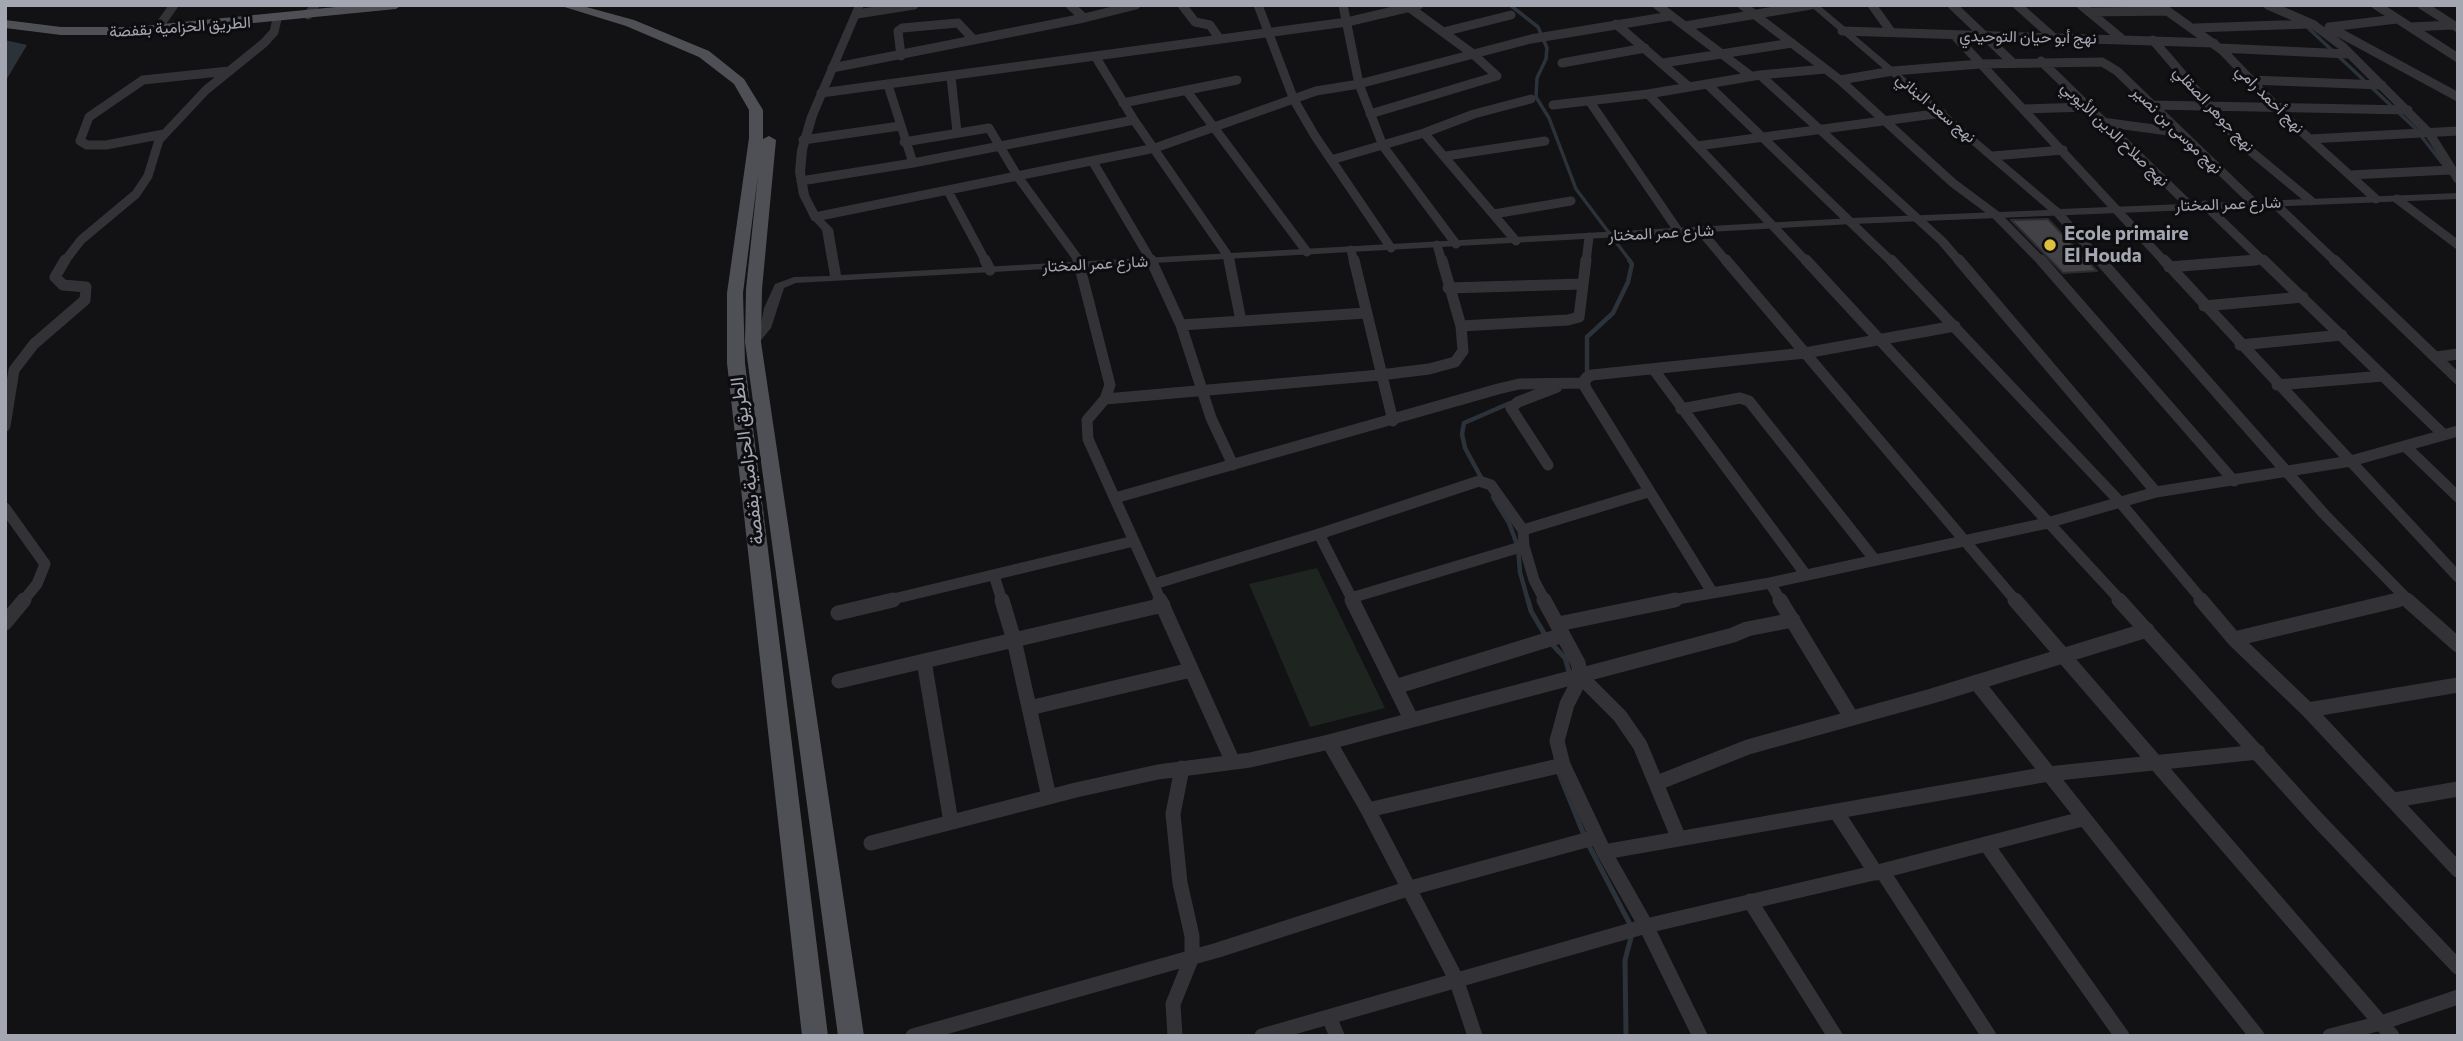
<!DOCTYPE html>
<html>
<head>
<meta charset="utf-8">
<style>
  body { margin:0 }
  #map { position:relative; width:2463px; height:1041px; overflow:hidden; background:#121113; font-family:Commissioner,sans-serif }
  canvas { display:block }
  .frame { position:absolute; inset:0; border:7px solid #a4a6b2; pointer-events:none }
</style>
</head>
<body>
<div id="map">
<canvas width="2463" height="1041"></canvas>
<div class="frame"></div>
</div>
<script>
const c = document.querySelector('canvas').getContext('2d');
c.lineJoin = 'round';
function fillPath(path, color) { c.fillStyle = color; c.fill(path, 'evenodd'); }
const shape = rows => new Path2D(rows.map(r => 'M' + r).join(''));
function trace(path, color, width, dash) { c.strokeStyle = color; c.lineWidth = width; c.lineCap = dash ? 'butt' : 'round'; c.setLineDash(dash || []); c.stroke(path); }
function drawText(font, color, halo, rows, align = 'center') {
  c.font = font + ' Commissioner,Vazirmatn,sans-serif'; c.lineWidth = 6; c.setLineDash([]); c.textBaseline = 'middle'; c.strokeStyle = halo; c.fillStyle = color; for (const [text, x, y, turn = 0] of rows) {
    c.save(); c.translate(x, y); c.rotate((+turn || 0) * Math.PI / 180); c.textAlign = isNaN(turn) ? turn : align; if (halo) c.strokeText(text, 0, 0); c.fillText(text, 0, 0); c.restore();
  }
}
const green = shape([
  [1317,568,1385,708,1310,727,1249,584]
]);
const water = shape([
  [5,40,27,45,5,82]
]);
const streamFar2 = shape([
  [1510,5,1538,27,1547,48,1546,59,1537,78,1536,97,1549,118,1576,189,1631,262],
  [2305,25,2415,128,2446,168]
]);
const streamFar1 = shape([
  [1584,375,1587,373,1587,337,1613,313,1628,282,1632,264,1629,260],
  [1483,481,1465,448,1462,434,1464,423,1510,403],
  [1493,497,1509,523,1518,547,1520,572,1528,601]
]);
const stream = shape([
  [1528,600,1531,611,1548,640,1565,658,1570,675],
  [1558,771,1586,840,1633,930,1625,960,1626,1036]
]);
const building = shape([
  [2048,219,2097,271,2063,273,2011,220,2048,219]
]);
const minorFar2 = shape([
  [1070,5,1084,18],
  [1182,5,1195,22,1210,25,1219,38],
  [1258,5,1294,100,1315,136,1391,248],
  [1343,5,1359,84,1383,146,1456,244],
  [1657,5,1751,76],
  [1742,5,1840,80,1953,183,1996,215,2042,262],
  [1872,5,1892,33],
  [1952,5,2012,62],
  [2017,5,2053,37],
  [2081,5,2122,39],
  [2159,5,2222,50,2291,122,2376,199],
  [2268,5,2314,25,2342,46,2429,133,2458,179],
  [2376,5,2458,58],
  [2422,5,2458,28],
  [2089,12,2167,11],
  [857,14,914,5],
  [308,15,315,5],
  [2397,19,2329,27,2458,97],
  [1616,24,1689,87],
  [160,25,174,5],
  [1685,26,1811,5],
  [2411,27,2452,25],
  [2195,28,2308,24],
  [1842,31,2214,43],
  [1443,32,1511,15],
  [1955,36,2165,262],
  [2153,40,2242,144,2311,201],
  [2219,48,2348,54],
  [901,56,898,31,902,28,958,23,974,40],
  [1095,56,1134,120,1228,256,1229,262],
  [2041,61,2189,205],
  [1562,63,1645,48],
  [1663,63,1792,43],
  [832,68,1084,18,1136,5],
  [1760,75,1942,241,1960,262],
  [951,77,957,132],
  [1840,80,1893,71,1980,64,2102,62,2117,71,2254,203],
  [2250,80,2382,85],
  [1707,84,1892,262],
  [888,85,913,163],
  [1186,90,1307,252],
  [821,93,1347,22,1419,5],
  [1648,94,1807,262],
  [1590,102,1679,232],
  [1123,103,1237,80],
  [1553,105,1648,94,1760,75,1825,69],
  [2151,105,2408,110],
  [2023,109,2087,107],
  [1370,114,1497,76,1473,54,1406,5],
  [2102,122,2176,132],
  [1424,133,1516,241],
  [164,134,106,145,87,145,80,141,89,117,143,80,229,71],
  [2310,139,2458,131],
  [803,140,900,126],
  [904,142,989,128,1018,177,1080,262],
  [1697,146,1942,113],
  [1446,156,1545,141],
  [1993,156,2063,150],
  [1331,160,1424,133,1474,114,1531,99],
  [1093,162,1152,262],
  [2350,175,2450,170],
  [801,181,913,163,1134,120],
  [948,191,986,262],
  [2397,199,2458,245],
  [2273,202,2336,262],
  [2205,205,2264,262],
  [2057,212,2101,262],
  [1494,214,1571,201],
  [815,217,1155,148,1316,91,1359,84,1531,39,1671,16],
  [1700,230,1727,262],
  [1437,245,1442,262],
  [1351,250,1354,262],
  [64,262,81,240,136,194,148,176,159,140,206,90,264,43,274,32,277,19],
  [1586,262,1589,237],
  [2233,262,2262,260]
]);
const minorFar1 = shape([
  [985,260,990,270],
  [1078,260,1110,385,1105,399,1087,420,1088,439,1161,601],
  [1151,260,1181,325,1211,418,1233,465],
  [1229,260,1241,321],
  [1354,260,1393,421],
  [1726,260,2016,601],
  [1806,260,2121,601],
  [1891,260,2119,501,2203,601],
  [2041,260,2234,481],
  [2100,260,2324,514,2409,601],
  [2164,260,2458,577],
  [2263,260,2444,435],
  [2334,260,2458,379],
  [2169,267,2256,260],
  [1448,288,1583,284],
  [2204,306,2303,297],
  [1181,325,1366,313],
  [1461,326,1568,320,1579,317,1586,260],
  [2240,345,2342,335],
  [2436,357,2458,354],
  [1654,370,1806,575],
  [2277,385,2383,376],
  [1105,399,1380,375,1429,369,1455,362,1463,351,1461,326,1442,260],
  [1681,409,1740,398,1749,401,1875,560],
  [5,426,14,370,34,344,85,300,86,287,63,285,55,277,65,260],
  [2405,446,2458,497],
  [1548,465,1511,408,1518,402,1557,387],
  [2156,492,2351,461,2458,431],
  [1115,498,1498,389,1519,384,1584,383],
  [5,508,45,564,37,584,23,601],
  [1319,534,1479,481,1491,485,1523,530],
  [994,575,1002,601],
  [1770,583,1781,601],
  [1154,584,1319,534,1353,601],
  [1712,592,1585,387,1585,379,1592,375,1805,353,1955,326],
  [1351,598,1524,546],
  [885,601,1134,541],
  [1545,601,1534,580,1524,546,1523,530,1648,492],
  [1666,601,1770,583,2047,523,2156,492,1959,260],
  [2391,601,2405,598]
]);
const minor = shape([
  [1002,600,1014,640,1049,797],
  [1160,600,1232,760],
  [1352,600,1411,719],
  [1544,600,1578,663,1581,677,1567,704,1557,741,1563,765,1604,852,1646,926,1700,1036],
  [1780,600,1851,717],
  [2015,600,2392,1036],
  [2119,600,2316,818,2458,967],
  [2201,600,2234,639,2308,710,2458,870],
  [2407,600,2458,645],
  [838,613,893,600],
  [5,623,24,600],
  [1558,624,1675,600],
  [2234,639,2398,600],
  [924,661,951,822],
  [1581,677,1620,716,1640,745,1679,839],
  [839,681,1163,605],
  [1976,682,2257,1036],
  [1395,687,1563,635],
  [1029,708,1191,670],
  [2308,710,2458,685],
  [1329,742,1368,810,1456,979,1475,1036],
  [1657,783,1748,747,1932,696,2147,630],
  [2395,800,2458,789],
  [1368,810,1563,765],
  [1837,813,1876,873],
  [871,843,1076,790,1158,772,1250,760,1329,742,1733,635,1747,629,1793,620],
  [1986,844,2122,1036],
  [1604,852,2048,774,2258,752],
  [1882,871,1989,1036],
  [1750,901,1835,1036],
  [1329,1017,1337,1036],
  [913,1036,1218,950,1407,889,1597,837],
  [1175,1036,1173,1004,1192,957,1192,936,1180,883,1173,814,1182,768],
  [1262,1036,1646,926,1882,871,2082,819],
  [2330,1036,2381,1023,2458,997]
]);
const tertiary = shape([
  [855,5,864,5,817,116,807,150,805,172,809,195,820,216,833,229,841,275,1852,218,2048,210,1809,5,1819,5,2060,209,2458,193,2458,199,1852,224,796,283,784,288,771,328,757,345,749,345,747,342,761,324,764,308,775,284,794,277,830,276,822,230,810,217,799,195,795,172,797,150,807,116,855,5]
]);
const primary = shape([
  [356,5,402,5,396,9,132,35,61,35,5,28,5,20,61,27,132,27,356,5],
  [558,5,579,5,634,20,709,51,744,79,763,110,763,139,769,136,776,140,762,289,761,342,864,1036,838,1036,745,342,746,289,758,175,743,293,745,363,828,1036,802,1036,727,363,727,293,749,138,749,110,734,84,699,57,626,26,558,5]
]);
const markers = [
  [2050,245,7,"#dfc03d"]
];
const farStreetnames = [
  ["الطريق الحزامية بقفصة",180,27,-4],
  ["نهج أبو حيان التوحيدي",2028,37,1],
  ["نهج أحمد رامي",2270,99,45],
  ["نهج سعد البناني",1936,108,40],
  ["نهج جوهر الصقلي",2214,109,47],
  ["نهج موسى بن نصير",2177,130,44],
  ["نهج صلاح الدين الأيوبي",2115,134,44],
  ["شارع عمر المختار",2228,204,-2],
  ["شارع عمر المختار",1661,233,-3],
  ["شارع عمر المختار",1095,264,-3]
];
const poiNames = [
  ["Ecole primaire",2064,234],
  ["El Houda",2064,256]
];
const streetNames = [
  ["الطريق الحزامية بقفصة",747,461,-97]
];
fillPath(green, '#1e2520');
fillPath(water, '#2c323a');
trace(streamFar2, '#2c323a', 3.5);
trace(streamFar1, '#2c323a', 4.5);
trace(stream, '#2c323a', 5);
fillPath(building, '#414146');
trace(building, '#2c2c2e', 2);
trace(minorFar2, '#333337', 9);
trace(minorFar1, '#333337', 11);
trace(minor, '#333337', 15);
fillPath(tertiary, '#333337');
fillPath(primary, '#4f5056');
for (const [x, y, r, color] of markers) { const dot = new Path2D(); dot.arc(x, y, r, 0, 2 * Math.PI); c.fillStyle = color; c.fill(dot); trace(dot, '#0d0c0e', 2.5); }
drawText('16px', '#a4a6b2', '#0d0c0e', farStreetnames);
drawText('bold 19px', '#a4a6b2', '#0d0c0e', poiNames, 'left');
drawText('19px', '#a4a6b2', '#0d0c0e', streetNames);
</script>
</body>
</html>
